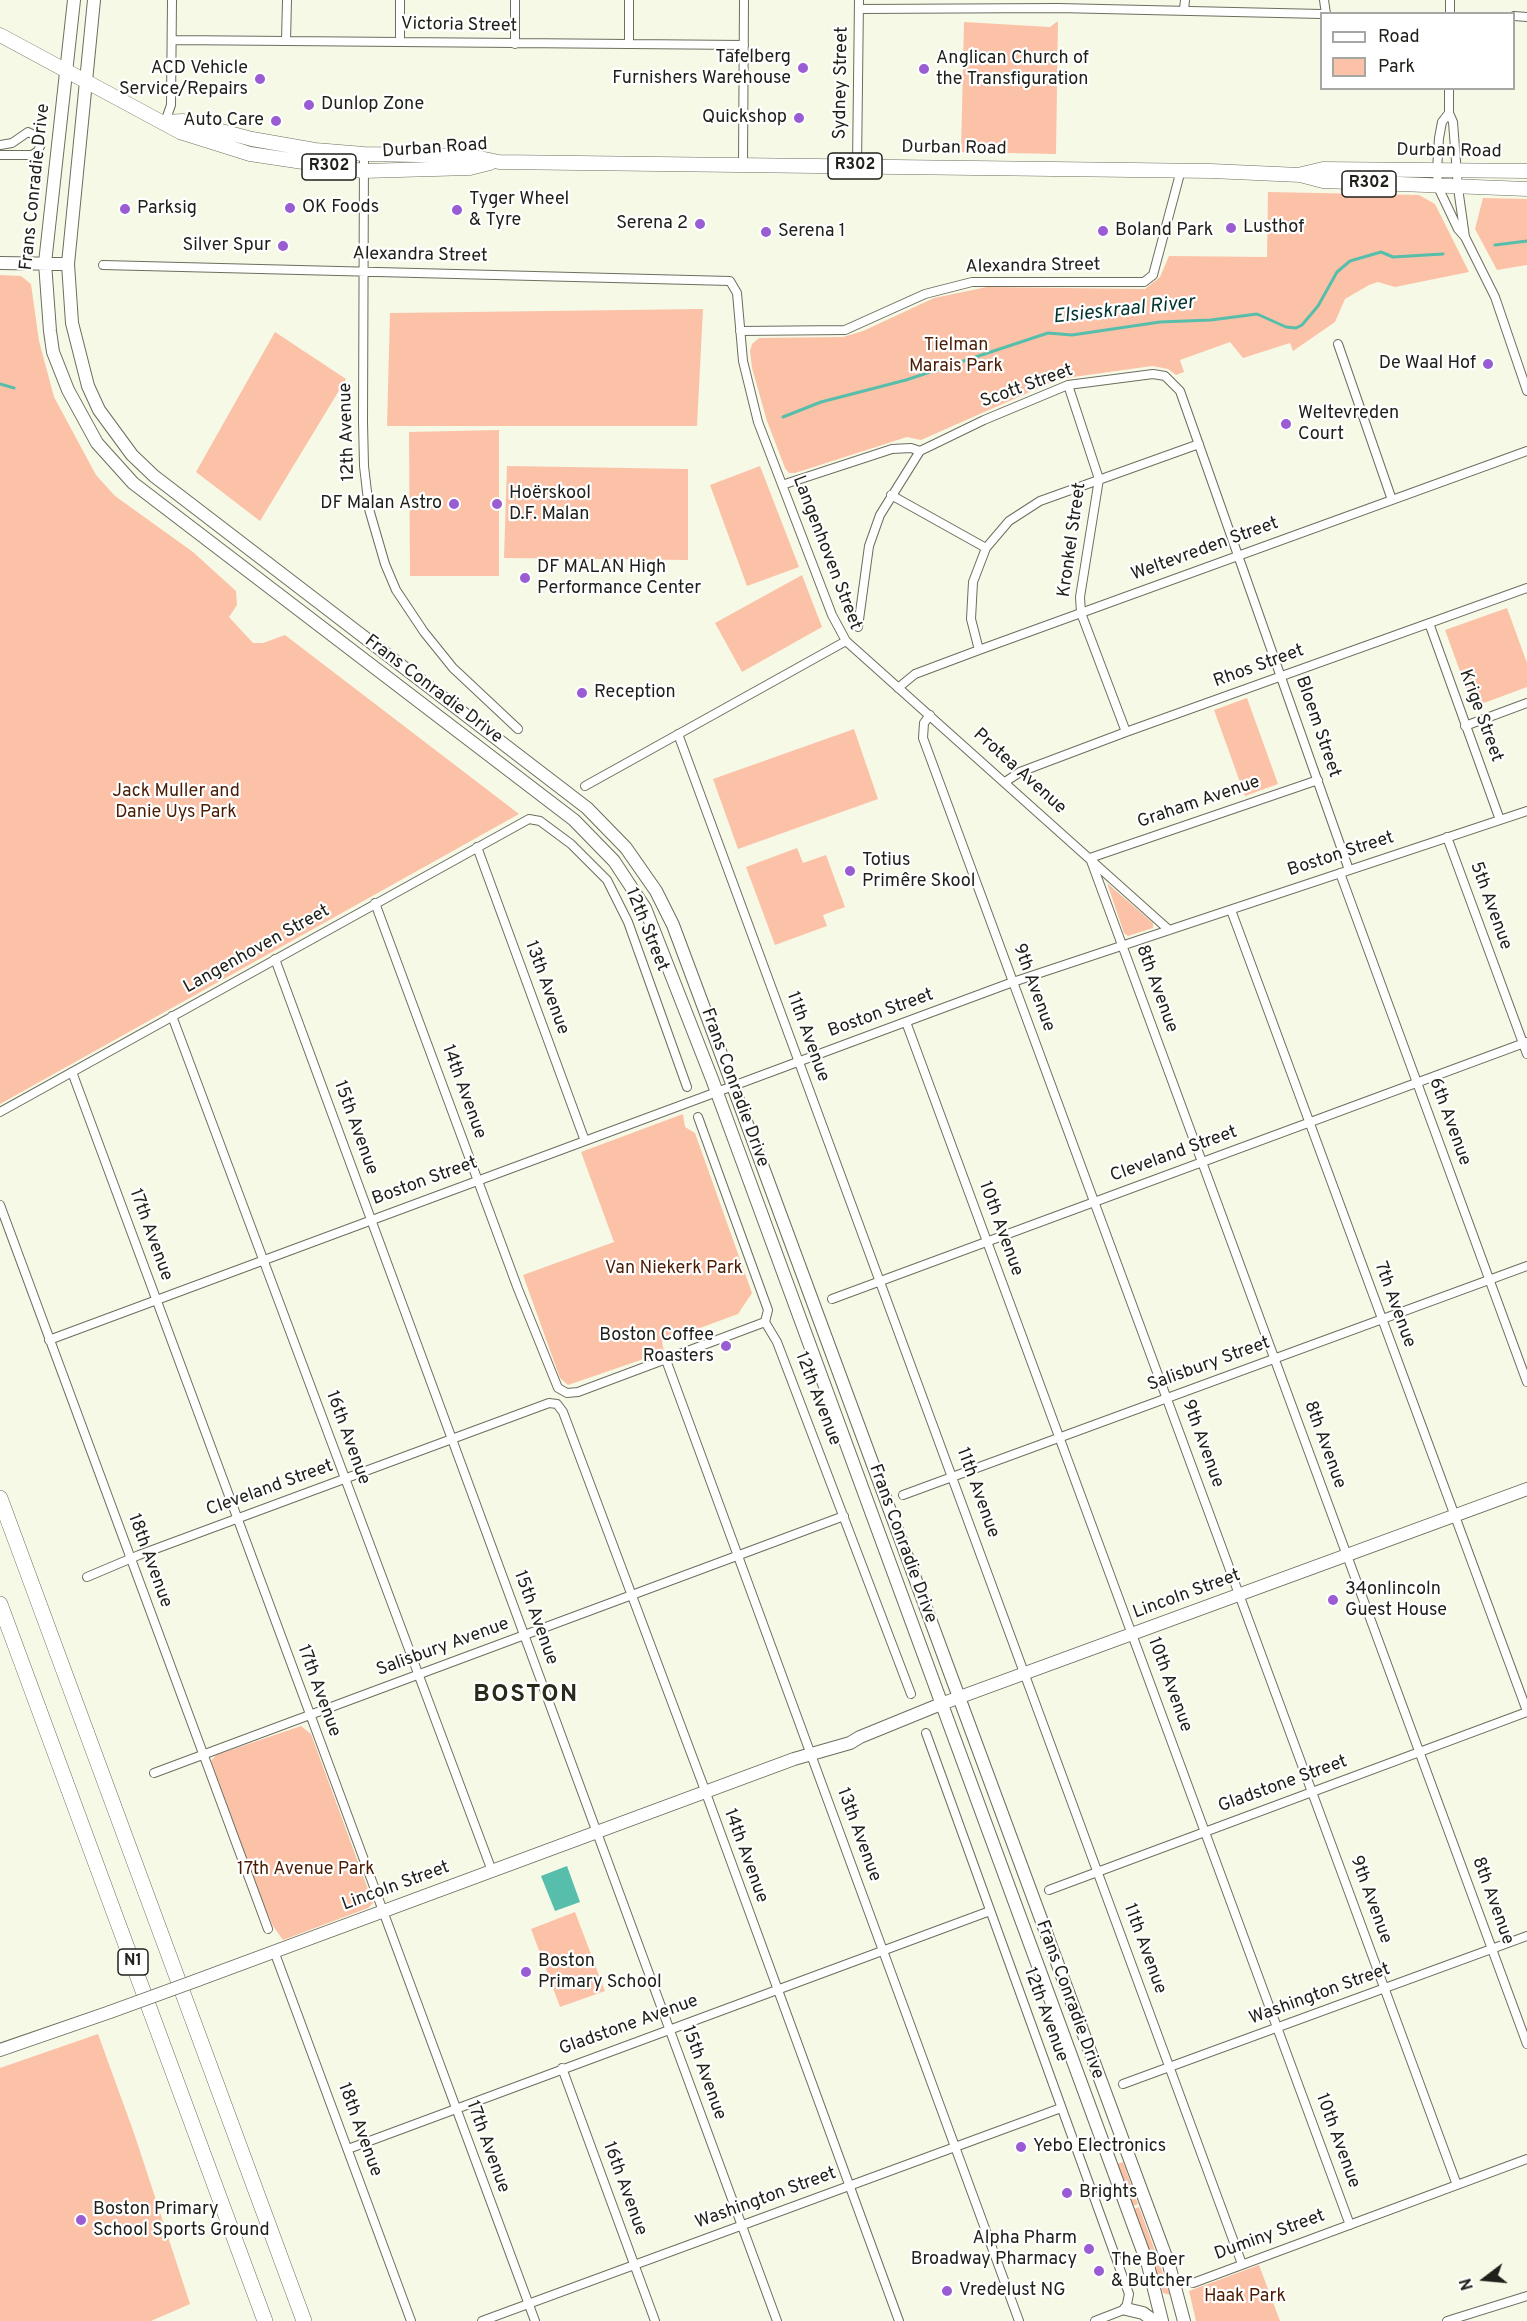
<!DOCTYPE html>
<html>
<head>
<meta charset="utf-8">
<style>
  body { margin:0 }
  #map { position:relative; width:1527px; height:2321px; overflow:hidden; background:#f7f9e7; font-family:Overpass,sans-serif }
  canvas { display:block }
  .legend { position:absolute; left:1320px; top:12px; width:195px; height:78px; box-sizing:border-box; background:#fff; border:2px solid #a6a6a3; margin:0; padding:8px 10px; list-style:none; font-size:18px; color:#20211a }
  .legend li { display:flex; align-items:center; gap:12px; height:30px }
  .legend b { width:30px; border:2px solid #a6a6a3 }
  .north { position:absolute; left:1455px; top:2249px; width:60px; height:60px; -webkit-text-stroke:4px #fff; paint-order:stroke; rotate:254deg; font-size:16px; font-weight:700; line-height:24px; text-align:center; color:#20211a }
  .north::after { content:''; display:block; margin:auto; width:21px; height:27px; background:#20211a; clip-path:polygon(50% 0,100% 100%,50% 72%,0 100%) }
</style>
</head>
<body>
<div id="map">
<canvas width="1527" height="2321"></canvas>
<ul class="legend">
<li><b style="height:8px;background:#fff"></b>Road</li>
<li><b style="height:16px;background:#fbc2a7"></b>Park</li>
</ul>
<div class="north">N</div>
</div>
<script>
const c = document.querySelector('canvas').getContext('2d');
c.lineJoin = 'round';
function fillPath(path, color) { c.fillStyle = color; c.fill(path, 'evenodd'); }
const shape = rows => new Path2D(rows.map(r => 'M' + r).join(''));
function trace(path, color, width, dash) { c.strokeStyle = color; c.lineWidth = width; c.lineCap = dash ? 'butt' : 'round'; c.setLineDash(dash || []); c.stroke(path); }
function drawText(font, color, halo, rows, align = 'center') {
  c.font = font + ' Overpass,sans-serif'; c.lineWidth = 4.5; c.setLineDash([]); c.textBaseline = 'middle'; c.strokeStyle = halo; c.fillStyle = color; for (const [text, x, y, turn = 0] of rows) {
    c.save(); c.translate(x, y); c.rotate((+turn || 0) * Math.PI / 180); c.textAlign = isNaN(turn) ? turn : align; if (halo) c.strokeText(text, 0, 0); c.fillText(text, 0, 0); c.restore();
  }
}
const green = shape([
  [1058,21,1056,154,961,152,964,22,1050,27],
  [1268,192,1419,195,1435,204,1469,272,1395,287,1378,282,1369,285,1345,299,1335,322,1293,351,1290,343,1243,358,1230,342,1180,360,1184,372,1176,375,1168,369,1152,366,1059,379,921,440,907,437,795,473,789,473,785,468,767,421,752,368,750,351,752,344,759,338,843,337,863,331,934,298,987,287,1145,289,1160,277,1169,256,1267,257],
  [1483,198,1527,199,1527,265,1497,270,1475,229],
  [0,275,21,276,31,284,39,341,54,397,96,475,115,496,193,552,236,591,237,605,229,617,253,643,263,643,285,635,519,814,0,1104],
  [703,309,697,426,387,426,390,313],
  [275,332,346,379,260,521,196,472],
  [499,430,499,576,410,576,409,432],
  [507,466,688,469,688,560,504,558],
  [760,466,799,567,747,586,710,485],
  [802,575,822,627,742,672,715,623],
  [1507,608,1527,663,1527,687,1473,707,1445,630],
  [1247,698,1278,784,1245,796,1214,710],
  [854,729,878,799,738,849,713,779],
  [797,848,803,863,826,855,845,907,823,915,827,926,775,945,746,867],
  [1107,883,1153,923,1153,928,1128,936,1124,933],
  [683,1114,685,1127,695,1133,752,1293,738,1314,662,1342,664,1352,568,1385,560,1378,523,1275,614,1242,581,1152],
  [301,1726,311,1734,373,1903,368,1908,283,1940,273,1926,261,1899,211,1761,216,1755],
  [575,1912,605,1991,560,2007,531,1929],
  [98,2034,135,2136,190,2304,151,2321,0,2321,0,2068],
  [1123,2162,1138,2204,1133,2206,1117,2164],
  [1139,2207,1158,2259,1170,2295,1163,2293,1134,2209],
  [1259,2265,1280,2321,1196,2321,1189,2291]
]);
const water = shape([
  [567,1866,580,1902,555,1911,541,1876]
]);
const stream = shape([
  [1495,245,1527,241],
  [0,384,14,388],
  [783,417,821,402,906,380,1048,333,1072,335,1160,322,1211,320,1257,314,1286,327,1296,328,1302,325,1318,306,1337,272,1350,261,1381,252,1393,257,1443,254]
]);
const street = shape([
  [1324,0,1326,14],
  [1450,0,1450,14],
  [859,9,1058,8,1322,14],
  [1184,10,1185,0],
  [1514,16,1527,17],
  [173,40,744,45],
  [286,41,287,0],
  [400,42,400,0],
  [515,44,515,0],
  [629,44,629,0],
  [1449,88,1449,113,1453,122,1458,188,1465,237,1495,297,1527,391],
  [1449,113,1442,122,1439,138,1437,170,1438,187,1458,229,1465,237],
  [165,122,171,105,172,0],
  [0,145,12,143,28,132,38,137,41,144,38,151,32,155,0,155],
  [364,154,363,422,364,466,369,509,385,564,396,590,424,632,453,668,518,729],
  [743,164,744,0],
  [857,166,859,0],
  [103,265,730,281,737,293,743,361,758,422,832,615,846,641,1169,930],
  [740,331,845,330,925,294,972,282,1144,282,1153,275,1181,170],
  [1338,344,1392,500],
  [1068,385,1099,479,1080,597,1081,613,1126,732],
  [782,485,892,449,911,448,920,451],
  [891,495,986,548],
  [1429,623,1500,820],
  [858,627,869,546,880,515,920,451,984,420,1068,385,1153,374,1165,376,1180,391,1349,870],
  [979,650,971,619,973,582,986,548,1009,521,1040,501,1199,444],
  [898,688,915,674,979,650,1527,451],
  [930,715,924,723,923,738,1457,2185],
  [1465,726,1527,703],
  [678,734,1242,2264],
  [1318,780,1090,858,1527,2044],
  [1005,782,1020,772,1126,732,1527,588],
  [585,786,846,641],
  [1447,837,1527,1054],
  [477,847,585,1141],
  [1340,873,1527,1382],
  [375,903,518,1289,558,1388,567,1393,578,1392,765,1322],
  [1231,910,1527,1711],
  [275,959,777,2321],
  [172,1016,492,1871],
  [906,1022,1350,2225],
  [72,1072,535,2321],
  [0,1112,529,819,540,821,571,844,607,880,628,922,687,1087],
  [698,1117,768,1310,765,1322],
  [0,1205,268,1929],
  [832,1299,1527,1042],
  [765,1322,777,1342,911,1694],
  [49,1340,1013,982,1527,811],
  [666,1360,1019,2321],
  [903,1495,1527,1266],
  [87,1577,139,1555,549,1403,557,1404,563,1412,703,1785,899,2321],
  [926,1733,1129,2294,1126,2309,1095,2321],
  [154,1773,844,1516],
  [1049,1890,1527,1712],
  [274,1951,411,2321],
  [562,2068,655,2321],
  [1123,2084,1527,1936],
  [348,2149,990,1911],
  [1193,2283,1527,2159],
  [482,2321,1061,2108],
  [1447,2321,1527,2296]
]);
const secondary = shape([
  [74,0,45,263,50,331,53,352,68,390,97,443,133,483,574,820,614,861,645,908,712,1079,1148,2265,1162,2321],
  [94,0,68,264,72,323,88,386,99,410,132,455,154,476,587,808,626,848,656,891,673,925,707,1016,1169,2265,1184,2321],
  [0,263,68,264],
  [195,1981,794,1759,850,1743,860,1737,941,1704,1527,1489],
  [0,2050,110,2012],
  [1126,2309,1143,2313,1154,2321]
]);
const primary = shape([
  [0,35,180,132,250,154,363,171,470,168,490,163],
  [165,122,183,121,252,139,315,150,364,154,470,156,499,162,1211,171,1300,175,1323,181,1527,189],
  [1302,174,1323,169,1527,171]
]);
const highway = shape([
  [0,1498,304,2321],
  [0,1604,265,2321]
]);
const secondaryBridge = shape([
  [110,2012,195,1981]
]);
const markers = [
  [803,68,6,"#995cd2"],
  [924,69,6,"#995cd2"],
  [260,79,6,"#995cd2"],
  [309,105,6,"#995cd2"],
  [799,118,6,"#995cd2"],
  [276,121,6,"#995cd2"],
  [290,208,6,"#995cd2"],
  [125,209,6,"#995cd2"],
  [457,210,6,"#995cd2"],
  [700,224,6,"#995cd2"],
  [1231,228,6,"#995cd2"],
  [1103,231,6,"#995cd2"],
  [766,232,6,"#995cd2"],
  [283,246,6,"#995cd2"],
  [1488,364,6,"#995cd2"],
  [1286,424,6,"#995cd2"],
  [454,504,6,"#995cd2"],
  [497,504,6,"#995cd2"],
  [525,578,6,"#995cd2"],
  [582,693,6,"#995cd2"],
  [850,871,6,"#995cd2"],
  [726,1346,6,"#995cd2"],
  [1333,1600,6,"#995cd2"],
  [526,1972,6,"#995cd2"],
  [1021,2147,6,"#995cd2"],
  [1067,2193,6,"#995cd2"],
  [81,2220,6,"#995cd2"],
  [1089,2249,6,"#995cd2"],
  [1099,2271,6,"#995cd2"],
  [947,2291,6,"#995cd2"]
];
const shields = [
  [855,166,54],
  [329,167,54],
  [1369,184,54],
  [133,1962,30]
];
const shieldNames = [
  ["R302",855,166],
  ["R302",329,167],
  ["R302",1369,184],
  ["N1",133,1962]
];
const streetNames = [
  ["Victoria Street",459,26,1],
  ["Sydney Street",842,83,-89],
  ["Durban Road",435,149,-4],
  ["Durban Road",954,149,1],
  ["Durban Road",1449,152,1],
  ["Frans Conradie Drive",36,187,-84],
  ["Alexandra Street",420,256,1],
  ["Alexandra Street",1033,267,-1],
  ["Scott Street",1027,387,-20],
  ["12th Avenue",348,432,-92],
  ["Kronkel Street",1073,540,-82],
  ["Weltevreden Street",1205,550,-20],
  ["Langenhoven Street",826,553,69],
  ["Rhos Street",1259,667,-20],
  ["Frans Conradie Drive",433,690,37],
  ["Krige Street",1480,716,70],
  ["Bloem Street",1317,727,71],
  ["Protea Avenue",1019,772,42],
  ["Graham Avenue",1199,803,-19],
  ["Boston Street",1341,855,-18],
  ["5th Avenue",1490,906,70],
  ["12th Street",646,930,68],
  ["Langenhoven Street",257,950,-29],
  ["13th Avenue",546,988,70],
  ["9th Avenue",1033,988,70],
  ["8th Avenue",1156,989,70],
  ["Boston Street",881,1014,-20],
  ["11th Avenue",807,1037,70],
  ["Frans Conradie Drive",734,1088,70],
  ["14th Avenue",463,1092,70],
  ["6th Avenue",1449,1122,70],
  ["15th Avenue",355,1128,70],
  ["Cleveland Street",1174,1155,-20],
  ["Boston Street",425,1182,-20],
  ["10th Avenue",1000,1229,70],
  ["17th Avenue",150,1235,70],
  ["7th Avenue",1394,1305,70],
  ["Salisbury Street",1209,1365,-20],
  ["12th Avenue",817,1399,69],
  ["16th Avenue",347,1438,70],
  ["9th Avenue",1202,1444,70],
  ["8th Avenue",1324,1445,70],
  ["Cleveland Street",270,1489,-20],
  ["11th Avenue",977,1493,70],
  ["Frans Conradie Drive",902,1544,70],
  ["18th Avenue",149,1561,70],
  ["Lincoln Street",1187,1595,-20],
  ["15th Avenue",535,1618,70],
  ["Salisbury Avenue",443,1648,-20],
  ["10th Avenue",1169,1685,70],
  ["17th Avenue",318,1691,70],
  ["Gladstone Street",1283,1785,-20],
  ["13th Avenue",858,1835,70],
  ["14th Avenue",745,1856,70],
  ["Lincoln Street",396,1887,-20],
  ["9th Avenue",1370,1900,70],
  ["8th Avenue",1492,1901,70],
  ["11th Avenue",1144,1949,70],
  ["Washington Street",1320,1995,-20],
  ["Frans Conradie Drive",1069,2000,70],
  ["12th Avenue",1045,2015,70],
  ["Gladstone Avenue",629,2026,-20],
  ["15th Avenue",703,2073,70],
  ["18th Avenue",359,2130,70],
  ["10th Avenue",1337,2141,70],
  ["17th Avenue",487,2147,70],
  ["16th Avenue",624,2189,70],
  ["Washington Street",766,2199,-20],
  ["Duminy Street",1270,2236,-20]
];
const poiNames = [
  ["Tafelberg",791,58,"right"],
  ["Furnishers Warehouse",791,79,"right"],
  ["Anglican Church of",936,59],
  ["the Transfiguration",936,80],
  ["ACD Vehicle",248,69,"right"],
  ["Service/Repairs",248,90,"right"],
  ["Dunlop Zone",321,105],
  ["Quickshop",787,118,"right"],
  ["Auto Care",264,121,"right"],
  ["Tyger Wheel",469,200],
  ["& Tyre",469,221],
  ["OK Foods",302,208],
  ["Parksig",137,209],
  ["Serena 2",688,224,"right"],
  ["Lusthof",1243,228],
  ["Boland Park",1115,231],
  ["Serena 1",778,232],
  ["Silver Spur",271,246,"right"],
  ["De Waal Hof",1476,364,"right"],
  ["Weltevreden",1298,414],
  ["Court",1298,435],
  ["Hoërskool",509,494],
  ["D.F. Malan",509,515],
  ["DF Malan Astro",442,504,"right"],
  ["DF MALAN High",537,568],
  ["Performance Center",537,589],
  ["Reception",594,693],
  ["Totius",862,861],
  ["Primêre Skool",862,882],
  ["Boston Coffee",714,1336,"right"],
  ["Roasters",714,1357,"right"],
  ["34onlincoln",1345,1590],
  ["Guest House",1345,1611],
  ["Boston",538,1962],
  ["Primary School",538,1983],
  ["Yebo Electronics",1033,2147],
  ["Brights",1079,2193],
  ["Boston Primary",93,2210],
  ["School Sports Ground",93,2231],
  ["Alpha Pharm",1077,2239,"right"],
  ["Broadway Pharmacy",1077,2260,"right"],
  ["The Boer",1111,2261],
  ["& Butcher",1111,2282],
  ["Vredelust NG",959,2291]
];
const parkNames = [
  ["Tielman",956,346],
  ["Marais Park",956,367],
  ["Jack Muller and",176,792],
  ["Danie Uys Park",176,813],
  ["Van Niekerk Park",674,1269],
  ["17th Avenue Park",306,1870],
  ["Haak Park",1245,2297]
];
const waterNames = [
  ["Elsieskraal River",1124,311,-6]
];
const districtNames = [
  ["BOSTON",526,1696]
];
fillPath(green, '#fbc2a7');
fillPath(water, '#56beab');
trace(stream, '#56beab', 3);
trace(street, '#6c6e5e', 10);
trace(secondary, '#6c6e5e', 14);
trace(primary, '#6c6e5e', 15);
trace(highway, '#6c6e5e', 16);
trace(street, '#fff', 8);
trace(secondary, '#fff', 12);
trace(primary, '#fff', 14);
trace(highway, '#fff', 15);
trace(secondaryBridge, '#6c6e5e', 14, []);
trace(secondaryBridge, '#fff', 12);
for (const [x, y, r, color] of markers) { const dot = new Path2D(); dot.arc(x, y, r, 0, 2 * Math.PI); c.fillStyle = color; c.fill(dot); trace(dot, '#fff', 2); }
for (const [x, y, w] of shields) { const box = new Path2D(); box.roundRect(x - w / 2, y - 13, w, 26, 4.5); c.fillStyle = '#fff'; c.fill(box); trace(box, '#20211a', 1.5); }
drawText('bold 16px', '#20211a', null, shieldNames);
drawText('18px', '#20211a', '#fff', streetNames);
drawText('18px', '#20211a', '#fff', poiNames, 'left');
drawText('18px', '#4a1c03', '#fff', parkNames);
drawText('italic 20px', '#01342d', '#fff', waterNames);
c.letterSpacing = '1.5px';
drawText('bold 24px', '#292a1c', '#fff', districtNames);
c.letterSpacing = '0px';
</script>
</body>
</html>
